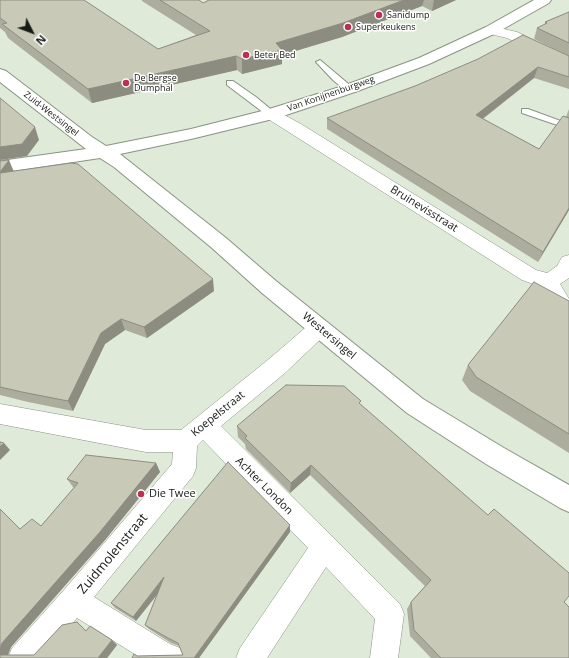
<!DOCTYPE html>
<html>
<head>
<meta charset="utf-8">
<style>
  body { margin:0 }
  #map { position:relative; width:569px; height:658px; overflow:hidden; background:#dfead9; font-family:"Open Sans",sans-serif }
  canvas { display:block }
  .north { position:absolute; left:12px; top:12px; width:40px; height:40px; -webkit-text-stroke:3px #fff; paint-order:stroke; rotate:132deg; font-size:11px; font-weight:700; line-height:16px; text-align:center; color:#161a14 }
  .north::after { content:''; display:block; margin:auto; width:14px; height:18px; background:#161a14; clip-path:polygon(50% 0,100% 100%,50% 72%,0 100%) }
</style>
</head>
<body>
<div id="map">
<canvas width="569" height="658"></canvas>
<div class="north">N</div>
</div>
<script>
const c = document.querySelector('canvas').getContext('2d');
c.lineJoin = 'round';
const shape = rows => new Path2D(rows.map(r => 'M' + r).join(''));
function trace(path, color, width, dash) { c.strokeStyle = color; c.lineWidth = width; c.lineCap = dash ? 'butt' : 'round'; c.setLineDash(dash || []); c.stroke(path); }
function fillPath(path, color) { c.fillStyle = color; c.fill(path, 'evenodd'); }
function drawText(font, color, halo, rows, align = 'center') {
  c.font = font + ' "Open Sans",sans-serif'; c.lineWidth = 3; c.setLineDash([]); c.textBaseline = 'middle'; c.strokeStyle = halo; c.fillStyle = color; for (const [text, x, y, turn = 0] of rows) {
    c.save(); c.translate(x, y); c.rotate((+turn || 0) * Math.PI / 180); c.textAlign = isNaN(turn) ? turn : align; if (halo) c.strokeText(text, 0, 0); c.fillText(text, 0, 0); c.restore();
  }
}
const lane = shape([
  [320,60,352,87,352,91,346,91,333,80,316,62,320,60],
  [227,81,233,81,256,97,274,112,274,116,268,116,227,85,227,81],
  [522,109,528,109,569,124,569,129,522,113,522,109]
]);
const street = shape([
  [491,26,517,32,569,58,569,68,507,38,486,33,484,30,486,27,491,26],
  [271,109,277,111,301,124,536,270,547,273,557,266,562,257,569,255,569,278,560,284,569,299,569,316,554,310,542,287,522,280,265,117,263,114,265,111,271,109],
  [319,320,326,322,329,328,326,334,285,373,221,426,400,604,404,614,398,658,370,658,375,619,326,567,267,658,236,658,240,648,308,548,203,440,197,446,196,468,193,476,94,597,170,644,180,648,184,658,141,658,77,618,41,658,8,658,12,648,64,590,172,464,173,452,146,452,0,424,0,404,146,430,181,430,269,359,312,322,319,320]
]);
const secondary = shape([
  [534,0,551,0,549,3,496,33,429,64,355,92,277,118,191,139,120,154,226,238,276,281,423,399,504,448,569,485,569,512,560,508,486,464,407,413,262,293,212,248,114,167,100,158,0,173,0,161,86,149,0,82,0,69,6,71,92,137,106,146,191,129,266,110,343,86,419,58,486,27,534,0]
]);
const wall = shape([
  [0,0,158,49,196,35,142,1,142,0,199,0,203,3,209,0,456,0,432,11,422,6,342,37,282,55,282,64,242,74,237,70,92,103,8,38,5,32,0,28],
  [569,12,569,56,534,39,537,28,545,24,545,22],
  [569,56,569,89,534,78,483,119,539,149,566,117,569,109,569,210,538,262,327,129,327,118],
  [0,161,14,171,214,291,147,338,125,330,105,344,73,411,28,402,0,395],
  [569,301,569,453,470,391,462,380,468,365],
  [361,405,564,602,569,658,431,658,410,636,407,609,411,602,425,586,310,475,290,493,246,449,245,444,238,437,237,426],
  [156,463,160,472,105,540,11,647,8,655,34,655,86,631,112,640,117,645,107,658,0,658,20,529,41,526,74,488,73,487,67,479],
  [290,525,290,532,199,658,137,656,183,655,179,646,171,643,149,629,145,625,157,595,136,621,115,608,111,603]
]);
const shadedWall = shape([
  [404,0,424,0,422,6,342,37,282,55,282,64,242,74,242,59,276,43],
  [434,0,456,0,432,11],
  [236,56,237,70,92,103,88,89],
  [538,67,534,78,473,126,476,115],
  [35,127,39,140,27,156,0,160,0,147],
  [9,160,14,172,0,176,0,172],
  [569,208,569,210,538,262,543,252],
  [213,279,214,291,147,338,144,327],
  [121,319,125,330,105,344,73,411,68,401,101,333],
  [4,443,10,450,0,460,0,447],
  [156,463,160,472,105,540,11,647,7,657,0,655,0,648,2,643],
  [311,465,310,475,290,493,291,483],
  [290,525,290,532,199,658,194,658],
  [164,577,167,582,136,621,133,617],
  [112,640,117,645,107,658,98,658]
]);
const building = shape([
  [0,0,84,0,158,49,210,31,160,0,199,0,203,3,209,0,404,0,343,23,276,43,282,50,242,59,236,56,88,89,2,24,7,23,0,18,0,0],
  [569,12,569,43,537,28,547,23,545,22,569,12],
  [523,35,569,56,569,77,538,67,476,115,539,149,563,116,569,118,569,208,543,252,327,118,415,86,478,59,523,35],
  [0,98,35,127,22,144,0,147,0,98],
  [9,160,0,172,0,161,9,160],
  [71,163,78,164,213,279,144,327,121,319,101,333,68,401,22,392,0,387,0,173,71,163],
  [534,282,569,301,569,434,476,377,468,365,534,282],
  [286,385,344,386,361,401,359,403,488,515,494,509,569,573,569,596,564,602,569,607,569,658,441,658,414,630,411,602,431,580,311,465,291,483,245,438,247,436,237,426,286,385],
  [0,442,4,443,0,447,0,442],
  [86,455,156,463,100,532,2,643,0,648,0,509,20,529,32,519,41,526,78,483,67,479,86,455],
  [228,462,290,525,194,658,132,658,134,654,137,656,183,655,178,643,168,638,145,625,164,577,133,617,111,603,228,462],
  [77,622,86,631,90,626,112,640,98,658,0,658,0,655,34,655,62,625,77,622]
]);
const markers = [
  [379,15,4,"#bf2f53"],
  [348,27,4,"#bf2f53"],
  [246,55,4,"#bf2f53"],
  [126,83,4,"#bf2f53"],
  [141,494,4,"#bf2f53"]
];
const farPoinames = [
  ["Sanidump",387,15],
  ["Superkeukens",356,27],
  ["Beter Bed",254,55],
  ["De Bergse",134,78],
  ["Dumphal",134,88]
];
const farStreetnames = [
  ["Van Konijnenburgweg",331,94,-19],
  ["Zuid-Westsingel",51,114,38]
];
const streetNames = [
  ["Bruinevisstraat",424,209,32],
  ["Westersingel",329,336,40],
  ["Koepelstraat",218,414,-39],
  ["Achter London",264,486,45]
];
const poiNames = [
  ["Die Twee",149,494]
];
const nearStreetnames = [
  ["Zuidmolenstraat",113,554,-50]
];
trace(lane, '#899384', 2);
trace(street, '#899384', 1);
trace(secondary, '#899384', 2);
fillPath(lane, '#fff');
fillPath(street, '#fff');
fillPath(secondary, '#fff');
fillPath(wall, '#acad9d');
fillPath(shadedWall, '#8c8d80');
fillPath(building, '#c8c9b7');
trace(building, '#8c8d80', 1);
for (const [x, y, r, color] of markers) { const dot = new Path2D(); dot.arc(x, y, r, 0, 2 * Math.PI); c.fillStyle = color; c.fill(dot); trace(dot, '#fff', 1.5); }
drawText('9px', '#161a14', '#fff', farPoinames, 'left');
drawText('9px', '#161a14', '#fff', farStreetnames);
drawText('11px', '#161a14', '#fff', streetNames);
drawText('11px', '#161a14', '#fff', poiNames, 'left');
drawText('13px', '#161a14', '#fff', nearStreetnames);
</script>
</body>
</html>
